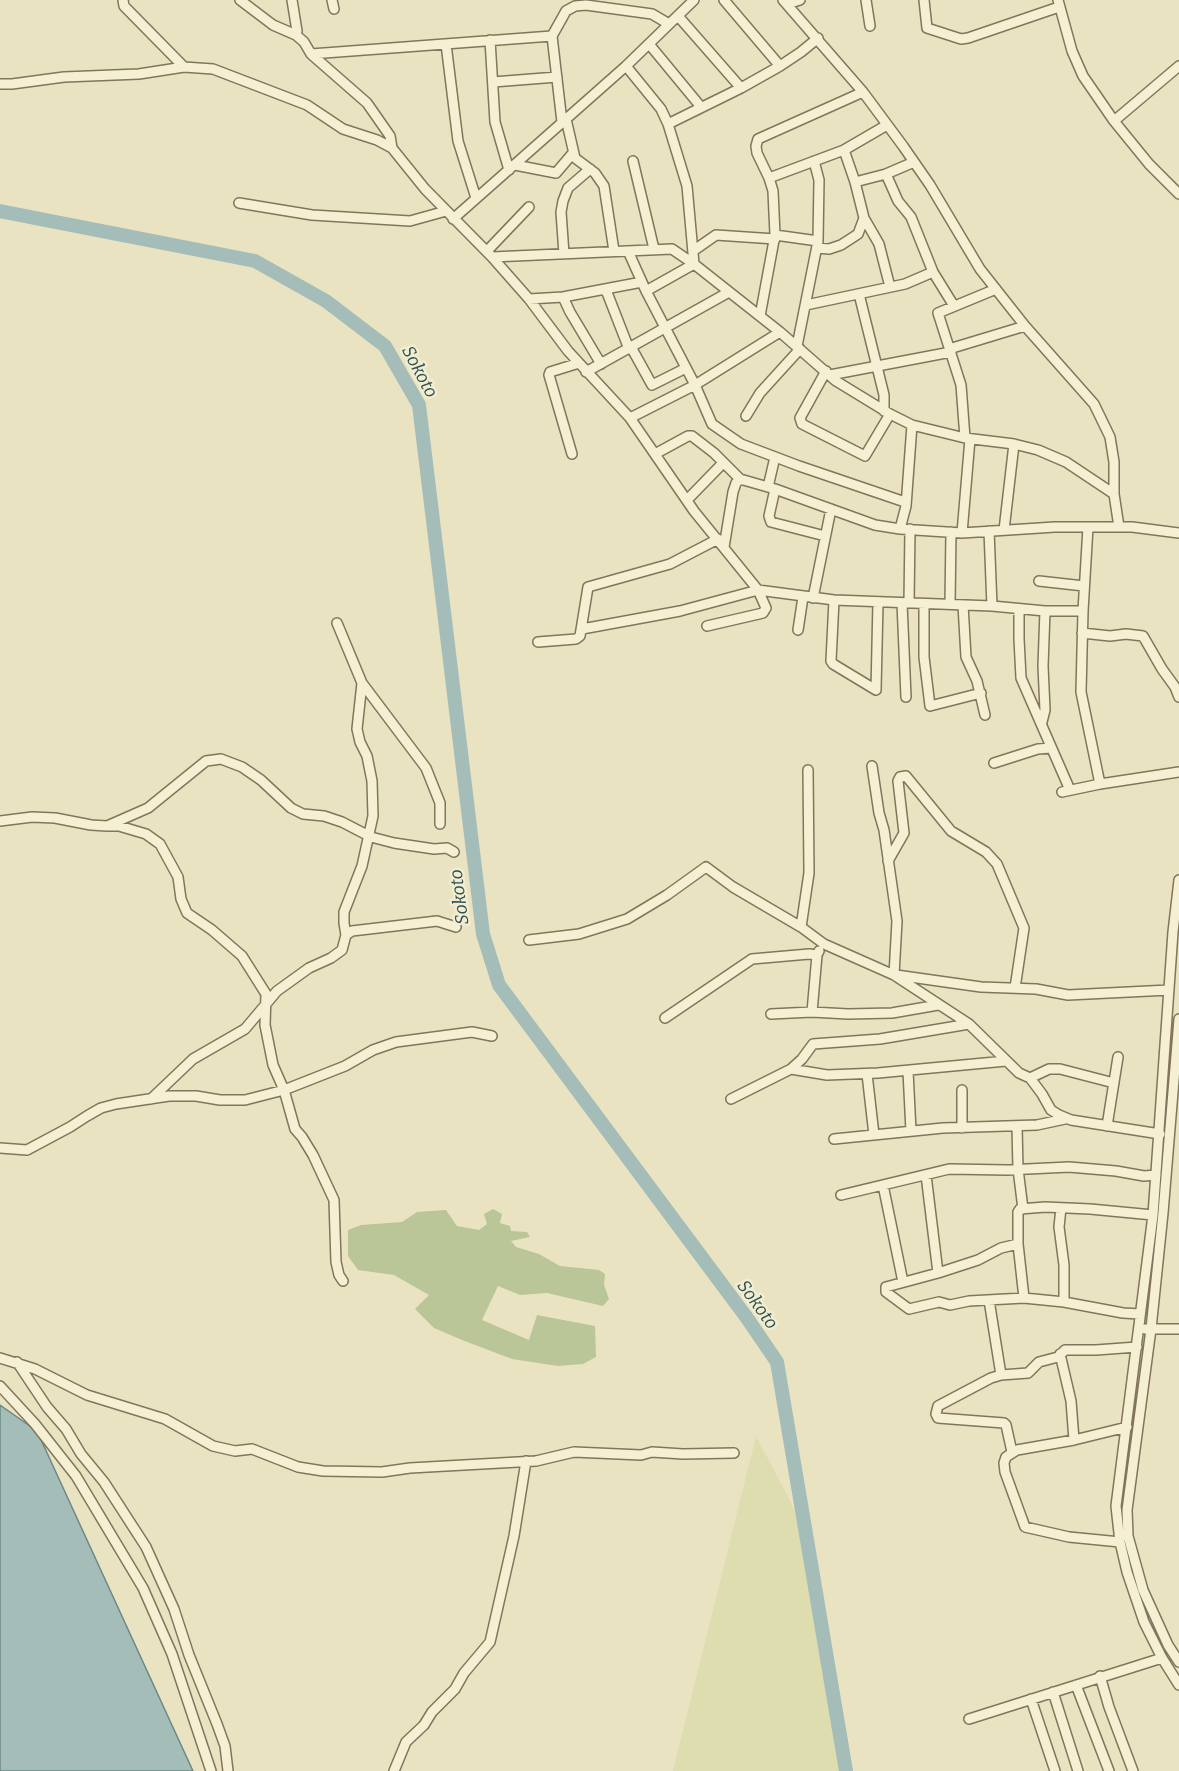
<!DOCTYPE html>
<html>
<head>
<meta charset="utf-8">
<style>
  body { margin:0 }
  canvas { display:block; background:#eae3c2 }
</style>
</head>
<body>
<canvas width="1179" height="1771"></canvas>
<script>
const c = document.querySelector('canvas').getContext('2d');
c.lineJoin = 'round';
function fillPath(path, color) { c.fillStyle = color; c.fill(path, 'evenodd'); }
const shape = rows => new Path2D(rows.map(r => 'M' + r).join(''));
function trace(path, color, width, dash) { c.strokeStyle = color; c.lineWidth = width; c.lineCap = dash ? 'butt' : 'round'; c.setLineDash(dash || []); c.stroke(path); }
function drawText(font, color, halo, rows, align = 'center') {
  c.font = font + ' Bitter,serif'; c.lineWidth = 5; c.setLineDash([]); c.textBaseline = 'middle'; c.strokeStyle = halo; c.fillStyle = color; for (const [text, x, y, turn = 0] of rows) {
    c.save(); c.translate(x, y); c.rotate((+turn || 0) * Math.PI / 180); c.textAlign = isNaN(turn) ? turn : align; if (halo) c.strokeText(text, 0, 0); c.fillText(text, 0, 0); c.restore();
  }
}
const farmland = shape([
  [756,1436,795,1510,824,1594,831,1704,850,1771,673,1771]
]);
const green = shape([
  [493,1209,502,1214,500,1223,510,1226,511,1231,527,1232,530,1237,511,1241,516,1247,539,1254,560,1266,599,1270,605,1274,604,1285,609,1299,603,1306,547,1293,520,1295,498,1286,482,1320,529,1340,537,1315,595,1326,596,1357,583,1364,558,1366,512,1359,462,1340,434,1328,415,1309,429,1295,394,1275,358,1270,348,1256,348,1230,361,1225,402,1222,417,1212,446,1210,457,1226,479,1230,487,1224,484,1214]
]);
const water = shape([
  [0,1405,37,1431,193,1771,0,1771,0,1405]
]);
const river = shape([
  [0,211,255,261,326,301,385,346,419,405,483,934,499,985,747,1318,777,1362,846,1771]
]);
const minor = shape([
  [123,0,124,6,184,67],
  [240,0,273,25,296,35,304,42,311,54,367,103,390,136,392,148],
  [292,0,297,31,296,35],
  [332,0,334,9],
  [724,0,780,66],
  [783,0,863,92,903,146,930,185,980,269,1025,326,1094,404,1110,437,1114,462,1114,494,1119,527],
  [866,0,870,26],
  [924,0,927,28,961,39,968,38,1059,7],
  [1058,0,1072,51,1083,76,1114,121,1149,164,1179,194],
  [787,4,800,0],
  [678,16,741,88],
  [490,40,495,122,509,170],
  [446,44,458,141,476,198],
  [649,44,701,107],
  [311,54,552,36],
  [626,66,661,109,668,124,687,186,694,264],
  [493,82,557,77],
  [0,84,12,84,64,77,139,74,184,67,213,69,307,105,343,129,377,140,392,148,425,189,492,257,529,299,568,351,630,418,694,511,758,590,766,608,763,613,707,626],
  [566,119,575,158,595,173,604,186,614,251],
  [1114,121,1179,66],
  [562,122,552,36,566,11,575,6,586,5,652,14,669,24],
  [668,124,741,88,780,66,801,52,818,38],
  [844,150,855,182,864,218,879,244,890,287],
  [633,161,654,249],
  [515,165,556,173,573,153],
  [886,174,898,201,911,217,933,272,954,306],
  [769,178,844,150,887,125],
  [855,182,886,174,914,162],
  [239,203,312,215,410,221,446,211],
  [453,219,626,66,694,0],
  [775,235,818,241],
  [817,248,829,249,841,245,858,234,864,218],
  [487,251,529,207],
  [628,251,646,291,695,385,712,424,741,444,799,466,905,502],
  [693,251,716,235,775,239],
  [564,254,561,212,563,201,568,188,590,169],
  [492,257,672,249,694,264,780,332,836,381,890,414,912,425,965,438,1014,444,1038,450,1066,462,1114,494],
  [606,290,629,349],
  [646,291,694,264],
  [859,294,884,395,884,411],
  [563,297,570,312,601,364],
  [529,299,563,297,642,282],
  [806,305,905,284,933,272],
  [760,316,775,235,773,191,769,178,757,153,756,146,758,139,863,92],
  [797,346,818,241,819,180,814,161],
  [631,347,652,385,686,368],
  [949,349,1025,326],
  [826,371,800,418,802,424,865,456,890,414],
  [586,372,729,292],
  [830,375,951,352],
  [746,416,760,393,800,349],
  [630,418,695,385,780,332],
  [965,438,961,385,938,313,996,289],
  [572,454,549,375,550,372,579,363],
  [655,454,688,436,692,436,714,453,740,479,775,489,875,525,900,529,962,533,1055,527,1132,527,1179,533],
  [768,487,775,457],
  [775,489,769,516,771,522,825,536],
  [687,500,723,463],
  [1088,527,1083,611,1081,692,1100,784],
  [900,529,906,506,912,425],
  [1004,530,1014,444],
  [989,531,992,606],
  [962,533,970,439],
  [724,547,733,492,736,483,740,479],
  [1039,581,1084,586],
  [813,598,831,509],
  [834,600,831,661,833,664,876,690],
  [902,603,906,697],
  [909,603,910,529],
  [924,604,924,657,930,706,981,693],
  [950,604,951,532],
  [963,605,966,657,977,681,985,715],
  [1019,609,1019,639,1021,678,1070,790],
  [337,623,362,683,426,768,440,803,440,824],
  [582,629,680,611,758,590,834,600,992,606,1045,611,1083,611],
  [798,630,803,597],
  [1082,633,1110,636,1126,634,1143,636,1162,669,1175,687,1179,697],
  [538,642,576,639,580,636,588,587,670,564,718,539],
  [876,690,878,602],
  [1042,722,1045,710,1043,666,1045,611],
  [994,763,1038,749,1051,748],
  [872,766,879,813,884,830,897,921,894,975],
  [1062,792,1100,784,1179,772],
  [0,821,32,817,55,818,91,825,107,826,148,808,206,761,221,759,242,767,261,780,291,808,303,814,324,816,342,822,371,837,394,843,434,849,447,848,454,852],
  [107,826,119,826,146,834,160,844,178,877,181,899,187,913,212,930,242,956,266,994,265,1025,273,1065,284,1090,295,1129,302,1137,313,1155,334,1200,336,1262,339,1275,343,1281],
  [888,861,904,833,898,781,900,777,906,776,951,831,986,852,997,864,1024,928,1015,988],
  [1179,880,1173,932,1153,1215,1116,1506,1120,1542,1127,1572,1144,1622,1162,1658,1179,1685],
  [801,927,809,873,808,770],
  [346,935,344,923,344,912,362,866,373,816,372,781,367,756,360,742,357,729,362,683],
  [529,940,579,934,627,919,667,895,706,867,733,887,801,927,824,944,894,975,969,1024,1019,1073,1030,1078,1042,1094,1051,1110,1059,1115,1071,1120,1160,1134],
  [896,975,981,987,1036,989,1068,995,1169,990],
  [812,1012,817,955,819,951],
  [771,1014,812,1012,848,1014,892,1013,938,1005],
  [665,1018,752,959,809,954,817,955],
  [1179,1019,1163,1213,1151,1329,1127,1510,1128,1536,1143,1590,1168,1645,1179,1662],
  [791,1069,827,1075,878,1073,1006,1061],
  [908,1071,911,1131],
  [867,1074,874,1135],
  [1030,1078,1049,1069,1060,1069,1114,1083],
  [962,1090,962,1128],
  [151,1099,193,1059,245,1029,277,991,309,968,331,958,342,950,346,935,352,931,437,921,456,927],
  [731,1099,791,1069,802,1059,813,1044,880,1039,969,1024],
  [1107,1126,1118,1057],
  [1017,1127,1018,1169,1023,1209],
  [834,1139,943,1128,1037,1125,1065,1119],
  [0,1148,27,1150,70,1127,87,1116,101,1108,116,1104,169,1096,196,1096,220,1100,245,1100,284,1090,345,1066,373,1050,396,1042,472,1032,492,1036],
  [926,1175,938,1273],
  [883,1185,903,1282],
  [841,1195,949,1169,1007,1170,1069,1167,1116,1171,1144,1176,1156,1175],
  [1061,1208,1059,1227,1064,1265,1064,1302],
  [1018,1244,1001,1248,978,1260,938,1273,886,1287,886,1292,909,1309,939,1302,950,1305,969,1301,1024,1298,1064,1302,1123,1313,1140,1314],
  [1024,1298,1018,1244,1018,1212,1020,1209,1045,1207,1090,1209,1153,1215],
  [989,1300,1001,1375],
  [1145,1329,1179,1329],
  [1060,1354,1071,1401,1074,1440],
  [0,1358,35,1369,87,1395,165,1419,213,1446,235,1451,252,1449,298,1467,323,1471,382,1472,410,1468,536,1461,574,1452,641,1455,652,1452,683,1454,734,1453],
  [17,1362,47,1407,66,1429,81,1454,104,1482,146,1547,174,1609,189,1655,217,1724,225,1746,228,1771],
  [0,1386,35,1424,76,1476,143,1588,172,1654,211,1771],
  [1012,1452,1006,1425,1004,1423,938,1418,936,1414,938,1406,991,1378,1001,1375,1028,1373,1039,1362,1058,1357,1065,1350,1096,1350,1137,1347],
  [1120,1542,1069,1537,1025,1527,1005,1472,1004,1463,1006,1457,1017,1450,1074,1440,1127,1427],
  [1100,1676,1109,1707,1133,1771],
  [1076,1685,1109,1771],
  [1053,1692,1078,1771],
  [1031,1699,1055,1771],
  [969,1719,1162,1658],
  [394,1771,406,1742,424,1725,432,1712,455,1689,464,1673,490,1642,514,1536,526,1461]
]);
const waterNames = [
  ["Sokoto",419,372,62],
  ["Sokoto",460,897,-97],
  ["Sokoto",757,1305,54]
];
fillPath(farmland, '#deddb0');
fillPath(green, '#bac697');
fillPath(water, '#a4bdb9');
trace(water, '#6c8986', 1.5);
trace(river, '#a4bdb9', 14);
trace(minor, '#82755b', 12);
trace(minor, '#f5f0d4', 9);
drawText('italic 18px', '#2e4f51', '#f2edd1', waterNames);
</script>
</body>
</html>
